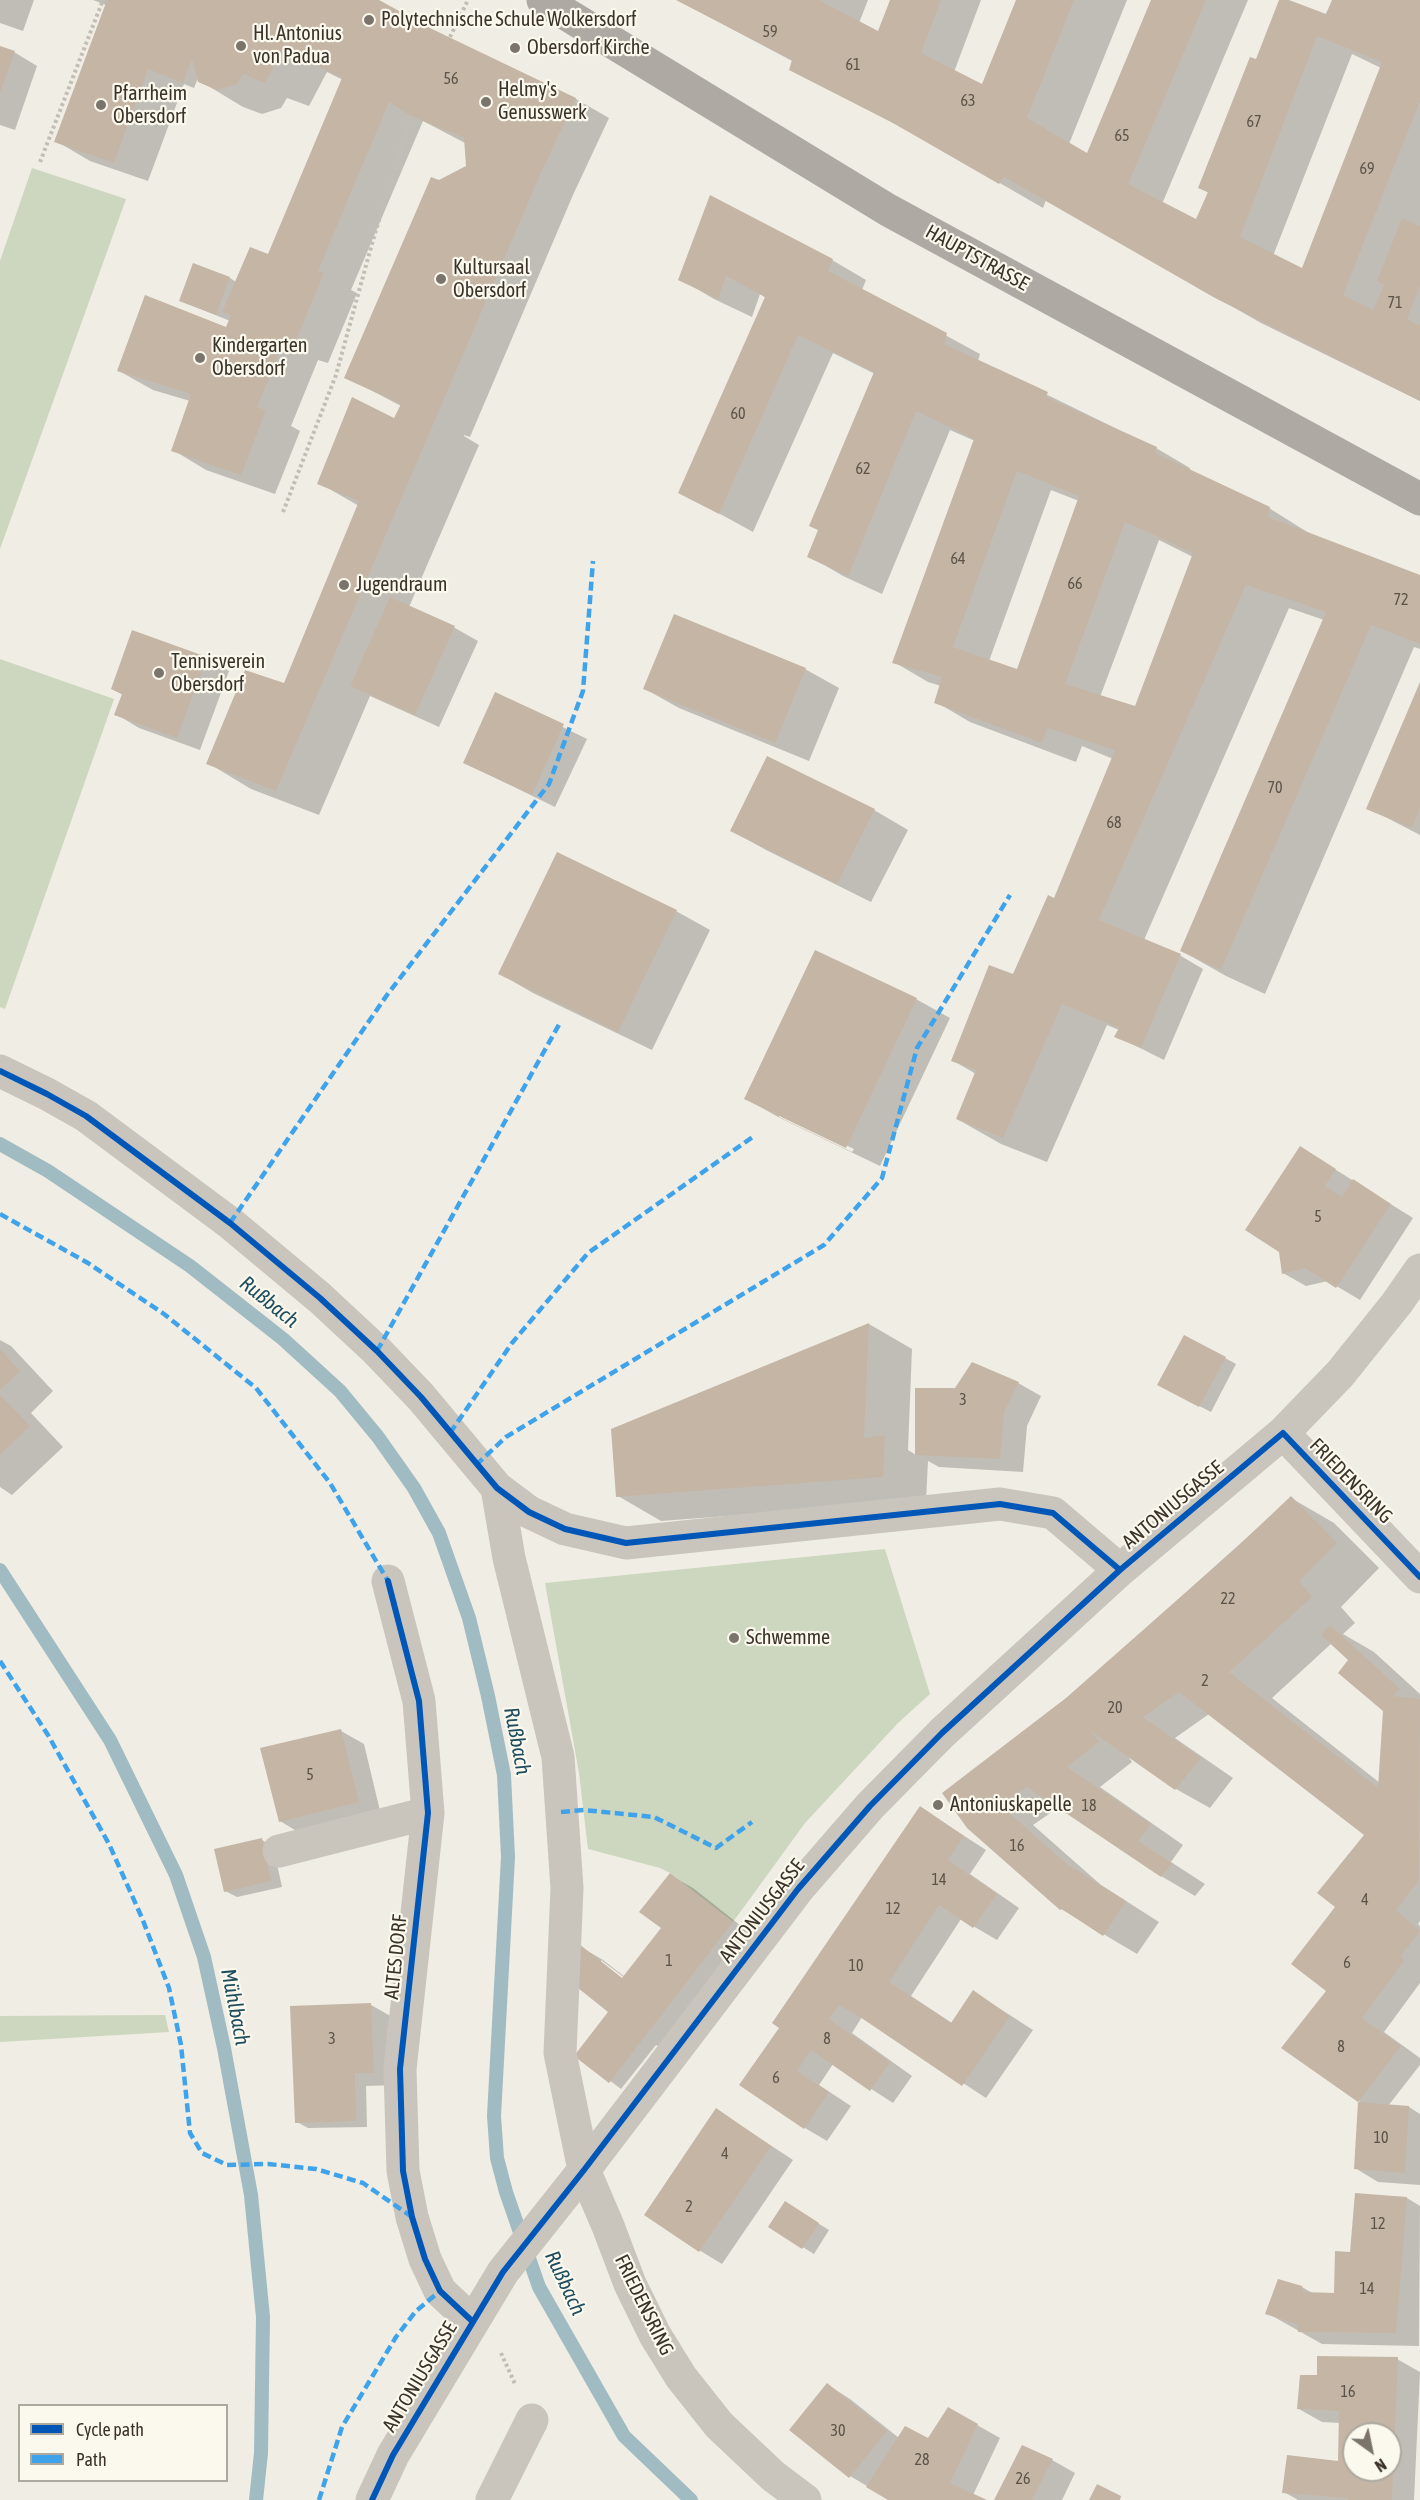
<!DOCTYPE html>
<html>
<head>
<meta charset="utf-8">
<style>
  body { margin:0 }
  #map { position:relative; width:1420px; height:2500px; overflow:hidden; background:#f0ede4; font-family:"Asap Condensed",sans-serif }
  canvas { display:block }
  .legend { position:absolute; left:18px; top:2404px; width:210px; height:78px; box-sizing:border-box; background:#fbf8ed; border:2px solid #aea99f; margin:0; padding:8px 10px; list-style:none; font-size:18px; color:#3b332a }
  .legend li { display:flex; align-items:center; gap:12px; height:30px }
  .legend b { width:30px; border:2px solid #aea99f }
  .north { position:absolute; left:1342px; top:2422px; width:60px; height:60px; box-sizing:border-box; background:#fbf8ed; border:2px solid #aea99f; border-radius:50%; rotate:147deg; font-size:16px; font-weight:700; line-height:24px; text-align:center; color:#3b332a }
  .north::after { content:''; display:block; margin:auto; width:21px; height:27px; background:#7a746b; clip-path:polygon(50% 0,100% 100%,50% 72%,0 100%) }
</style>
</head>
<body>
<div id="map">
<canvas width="1420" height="2500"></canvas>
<ul class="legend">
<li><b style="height:8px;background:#0057b8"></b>Cycle path</li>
<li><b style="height:8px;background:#3fa3eb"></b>Path</li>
</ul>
<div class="north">N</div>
</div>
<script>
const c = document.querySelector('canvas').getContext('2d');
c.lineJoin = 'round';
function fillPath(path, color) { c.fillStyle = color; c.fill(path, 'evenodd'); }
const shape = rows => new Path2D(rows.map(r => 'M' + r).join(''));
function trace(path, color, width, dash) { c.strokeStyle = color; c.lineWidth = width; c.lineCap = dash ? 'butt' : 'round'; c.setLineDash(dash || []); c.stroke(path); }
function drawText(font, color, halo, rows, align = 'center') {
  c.font = font + ' "Asap Condensed",sans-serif'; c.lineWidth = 4.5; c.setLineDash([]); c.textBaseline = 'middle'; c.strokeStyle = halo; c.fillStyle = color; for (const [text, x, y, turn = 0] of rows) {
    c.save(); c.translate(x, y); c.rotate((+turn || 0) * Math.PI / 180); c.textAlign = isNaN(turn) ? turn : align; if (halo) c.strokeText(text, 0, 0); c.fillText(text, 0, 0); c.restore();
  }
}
const green = shape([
  [32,168,126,199,0,549,0,261],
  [0,659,114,699,5,1009,0,1007],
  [885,1549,930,1694,898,1723,805,1823,733,1922,670,1873,660,1868,588,1849,579,1773,545,1583],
  [165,2015,169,2032,0,2042,0,2016]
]);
const shadow = shape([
  [0,0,34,0,23,31,0,23],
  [93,0,376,0,431,30,576,99,609,118,573,195,470,437,464,435,464,436,479,445,409,607,455,628,478,641,439,727,370,696,319,815,251,789,208,763,285,685,359,506,319,483,395,420,401,406,346,377,439,182,468,167,465,143,423,121,351,290,357,293,328,363,318,360,291,426,300,431,275,494,206,470,173,450,190,401,153,390,119,371,227,329,230,321,181,301,230,278,236,282,269,256,343,80,327,72,309,106,287,98,281,108,262,114,243,107,200,81,198,78,194,88,184,84,148,181,90,161,56,141,106,5],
  [677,0,868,0,859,23,879,33,892,0,981,0,954,72,982,87,1017,0,1127,0,1069,144,1088,155,1153,0,1248,0,1162,204,1196,221,1209,193,1199,188,1257,61,1281,0,1325,15,1334,0,1420,0,1420,401,1261,323,1046,200,1043,208,929,142,791,69,794,62],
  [1352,54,1381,68,1302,271,1273,256],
  [0,48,14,52,37,66,15,130,0,125],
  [832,260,866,280,862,290,980,354,978,361,1156,448,1190,468,1189,471,1269,508,1312,535,1420,576,1420,649,1414,647,1265,994,1226,976,1182,951,1324,620,1289,608,1144,940,1181,956,1203,969,1164,1060,1116,1036,1119,1030,1107,1025,1047,1162,1001,1144,957,1119,976,1074,952,1060,1013,976,1055,900,1113,759,1082,746,1076,762,970,722,936,702,941,686,928,682,894,662,975,441,950,430,882,594,843,576,809,556,875,374,833,353,753,532,680,492,766,298,760,294,752,317,714,299,680,279],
  [1051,490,1079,501,1018,671,989,661],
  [1159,540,1193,557,1136,708,1100,697],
  [206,658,229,671,200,750,139,728,116,714,123,695,112,689],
  [805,669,839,688,809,761,679,708,645,689],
  [1420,686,1420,835,1368,808],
  [496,694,587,739,555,807,465,763],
  [874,810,908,830,871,902,766,850,732,831],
  [676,911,710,930,652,1050,533,993,500,974],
  [916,999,950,1018,880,1166,780,1118,746,1099],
  [779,1114,854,1149,852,1152,779,1117],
  [1301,1148,1413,1218,1360,1300,1328,1281,1306,1286,1283,1273,1280,1251],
  [869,1324,912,1349,908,1450,916,1455,956,1390,1018,1383,1041,1396,1027,1426,1023,1472,939,1467,928,1461,926,1501,661,1521,618,1496],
  [0,1340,11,1346,53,1391,31,1413,63,1447,12,1495,0,1487],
  [1225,1358,1236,1364,1211,1412,1170,1391],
  [1291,1498,1334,1523,1379,1568,1341,1607,1355,1623,1343,1634,1374,1652,1420,1694,1420,1921,1418,1924,1420,1926,1420,1983,1384,2032,1420,2058,1420,2065,1388,2106,1409,2107,1420,2114,1420,2185,1378,2182,1355,2168,1360,2102,1283,2048,1329,1991,1337,1907,1367,1835,1209,1714,1175,1738,1233,1778,1210,1808,1176,1789,1127,1755,1132,1762,1100,1787,1183,1845,1171,1862,1205,1884,1195,1896,1161,1876,1059,1807,1033,1825,1101,1885,1159,1922,1137,1954,1061,1909,968,1827,1067,1699],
  [1332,1643,1350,1660,1385,1710,1380,1783,1272,1698],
  [341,1731,364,1744,381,1815,303,1835,280,1821],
  [921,1808,986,1850,970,1874,1019,1908,997,1940,961,1919,911,1996,952,2023,974,1992,1033,2030,986,2098,862,2017,852,2033,912,2076,893,2103,833,2064,819,2085,851,2106,827,2141,805,2128,781,2028],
  [262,1840,273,1846,282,1887,237,1897,225,1891],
  [670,1875,693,1888,755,1937,668,2052,656,2045,621,2089,576,2055,610,2012,581,1947,603,1960,625,1977,663,1928],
  [601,1960,629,1981,627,1984,601,1963],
  [371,2005,394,2018,396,2085,366,2086,367,2127,308,2128,297,2122],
  [717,2110,793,2160,722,2264,699,2250],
  [1407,2198,1420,2206,1419,2346,1322,2344,1267,2313,1302,2287,1314,2294,1336,2294,1352,2253],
  [796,2210,829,2230,814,2254,770,2227],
  [1397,2359,1420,2372,1414,2500,1298,2500,1284,2492,1339,2463,1341,2423,1322,2422,1299,2409,1318,2376],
  [1354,2434,1390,2434,1390,2470,1354,2470],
  [828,2385,850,2399,899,2438,928,2440,977,2425,1000,2438,973,2495,984,2500,891,2500,850,2476],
  [1052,2460,1075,2473,1062,2500,996,2500]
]);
const stream = shape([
  [0,1144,48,1171,190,1266,283,1339,340,1391,378,1437,414,1488,439,1533,469,1618,488,1696,504,1775,508,1857,494,2116,497,2158,506,2192,539,2287,624,2436,691,2500],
  [0,1570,110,1740,176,1875,204,1957,224,2048,251,2195,263,2317,261,2453,256,2500]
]);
const building = shape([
  [107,0,379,0,432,29,576,98,540,175,276,791,206,764,245,670,284,683,359,501,317,484,352,397,394,418,401,404,344,378,431,177,439,180,466,166,464,138,411,116,389,102,318,271,324,273,294,345,284,341,257,407,266,410,241,475,171,451,191,394,117,371,145,295,226,327,231,315,222,312,250,247,268,254,342,78,283,49,265,83,243,74,237,84,217,90,198,82,192,59,183,83,148,69,114,163,54,142],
  [676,0,819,0,878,31,890,0,941,0,921,53,982,84,1016,0,1074,0,1027,118,1087,153,1151,0,1206,0,1128,184,1196,219,1208,192,1198,188,1250,57,1256,59,1279,0,1289,0,1326,14,1332,0,1420,0,1420,101,1343,295,1373,310,1384,285,1377,281,1402,218,1420,226,1420,286,1407,319,1420,326,1420,401,1215,298,1004,177,999,184,893,123,789,70,792,60],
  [1317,36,1382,62,1302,268,1240,237],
  [0,46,15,51,0,93],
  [710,195,833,259,828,271,947,333,944,344,1048,392,1046,397,1157,447,1155,453,1270,507,1268,517,1420,575,1420,644,1371,625,1221,970,1180,951,1326,612,1246,585,1099,920,1181,954,1141,1048,1114,1037,1119,1028,1062,1004,1003,1138,956,1119,976,1070,951,1061,989,965,1013,974,1048,895,1054,898,1115,750,1048,728,1042,743,934,703,942,677,892,663,974,439,916,411,848,576,807,557,818,530,809,526,874,372,798,335,719,514,678,493,765,297,726,276,718,299,678,280],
  [1017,471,1079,496,1017,669,953,647],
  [1125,522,1193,553,1135,706,1065,684],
  [193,263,230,277,216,315,179,301],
  [390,597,455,626,415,715,350,686],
  [674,614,806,668,775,743,643,689],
  [132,630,207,657,177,738,114,715,122,694,111,689],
  [1420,682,1420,807,1412,828,1366,809],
  [495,692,564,724,532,795,463,763],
  [767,756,875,809,837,884,730,831],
  [557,852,677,910,618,1032,498,974],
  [815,950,917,998,846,1148,744,1099],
  [1300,1146,1336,1169,1325,1186,1342,1197,1353,1179,1391,1204,1336,1288,1305,1268,1282,1274,1279,1252,1245,1230],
  [869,1323,864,1438,885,1435,883,1477,616,1497,611,1429],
  [1184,1335,1226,1357,1199,1407,1157,1385],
  [0,1349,20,1371,0,1390],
  [972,1362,1019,1382,1004,1412,1000,1459,915,1455,915,1388,955,1388],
  [0,1395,30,1426,0,1455],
  [1291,1496,1337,1543,1299,1581,1312,1597,1229,1672,1378,1788,1383,1711,1338,1673,1348,1660,1321,1635,1330,1625,1400,1689,1393,1696,1420,1699,1419,1880,1396,1910,1420,1931,1401,1956,1404,1961,1362,2018,1401,2046,1358,2102,1409,2106,1405,2173,1354,2169,1358,2102,1281,2048,1326,1991,1291,1964,1335,1907,1317,1893,1364,1835,1179,1692,1143,1717,1201,1758,1175,1790,1091,1731,1099,1742,1067,1767,1151,1824,1138,1841,1172,1863,1161,1877,1027,1787,1000,1805,1067,1864,1126,1901,1103,1936,1062,1909,1060,1910,967,1828,942,1793,1066,1698,1235,1549],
  [341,1729,359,1802,279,1822,260,1748],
  [920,1806,964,1836,948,1860,997,1894,973,1928,939,1905,889,1982,951,2023,973,1990,1010,2016,962,2086,863,2019,839,2005,829,2019,890,2062,870,2091,811,2050,797,2071,829,2092,804,2129,739,2085,779,2028,772,2023],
  [262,1838,271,1881,224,1892,214,1849],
  [670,1873,733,1922,609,2083,574,2056,608,2012,573,1984,579,1944,622,1978,661,1928,639,1912],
  [371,2003,374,2073,355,2073,356,2121,295,2123,290,2006],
  [716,2108,771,2146,699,2252,644,2215],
  [1355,2193,1407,2197,1396,2333,1298,2332,1297,2324,1265,2314,1278,2279,1302,2286,1303,2292,1334,2293,1335,2251,1350,2252],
  [785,2201,819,2223,802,2249,768,2227],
  [1317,2356,1398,2357,1392,2500,1348,2500,1348,2498,1282,2493,1287,2455,1338,2461,1339,2411,1297,2409,1300,2375,1317,2375],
  [1354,2434,1390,2434,1390,2470,1354,2470],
  [827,2383,887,2431,849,2478,789,2430],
  [948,2407,978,2424,950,2483,987,2500,888,2500,866,2487,905,2426,928,2438],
  [1022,2445,1053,2459,1032,2500,994,2500],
  [1097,2484,1121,2496,1120,2500,1089,2500]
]);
const path = shape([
  [450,37,468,0],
  [40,162,103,0],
  [283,512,336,375,373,240,411,116],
  [501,2353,515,2384]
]);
const minor = shape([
  [0,1071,47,1094,86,1116,230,1223,320,1298,377,1351,421,1397,497,1488,529,1512,565,1529,626,1543,1000,1504,1053,1513,1120,1570],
  [1283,1433,1420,1577],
  [497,1488,509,1558,558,1757,567,1888,560,2053,584,2170,608,2226,630,2284,655,2335,681,2377,719,2425,773,2476,805,2500],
  [388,1581,419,1701,428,1813,400,2069,403,2171,412,2217,425,2259,440,2291,472,2321],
  [279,1851,428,1813],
  [372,2500,393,2455,503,2272,584,2170,798,1889,870,1806,942,1733,1120,1570,1283,1433,1340,1374,1397,1303,1420,1270],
  [492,2500,532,2420]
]);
const major = shape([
  [543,0,888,210,1420,499]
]);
const quiet = shape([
  [0,1214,88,1263,164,1314,256,1388,330,1483,388,1581],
  [230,1223,387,995,549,784,583,691,593,561],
  [377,1351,561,1021],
  [450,1433,512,1343,588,1253,754,1136],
  [476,1465,506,1437,824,1245,882,1178,917,1048,1010,895],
  [0,1661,48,1735,109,1844,142,1918,169,1988,181,2045,190,2133,202,2153,227,2165,268,2164,316,2169,363,2183,412,2217],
  [561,1812,584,1810,654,1817,716,1848,752,1822],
  [319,2500,342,2427,396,2337,416,2311,440,2291]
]);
const cycleway = shape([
  [0,1071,47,1094,86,1116,230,1223,320,1298,377,1351,421,1397,497,1488,529,1512,565,1529,626,1543,1000,1504,1053,1513,1120,1570],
  [388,1581,419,1701,428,1813,400,2069,403,2171,412,2217,425,2259,440,2291,472,2321],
  [372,2500,393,2455,503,2272,584,2170,798,1889,870,1806,942,1733,1120,1570,1283,1433,1420,1577]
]);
const markers = [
  [369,20,6,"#7a746b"],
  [241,46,6,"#7a746b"],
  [515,48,6,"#7a746b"],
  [486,102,6,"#7a746b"],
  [101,105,6,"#7a746b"],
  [441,279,6,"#7a746b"],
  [200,358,6,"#7a746b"],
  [344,585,6,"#7a746b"],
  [159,673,6,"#7a746b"],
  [734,1638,6,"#7a746b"],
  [938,1805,6,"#7a746b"]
];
const numberNames = [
  ["59",770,32],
  ["61",853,65],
  ["56",451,79],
  ["63",968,101],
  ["67",1254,122],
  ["65",1122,136],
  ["69",1367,169],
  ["71",1395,303],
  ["60",738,414],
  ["62",863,469],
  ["64",958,559],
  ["66",1075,584],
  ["72",1401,600],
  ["70",1275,788],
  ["68",1114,823],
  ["5",1318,1217],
  ["3",963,1400],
  ["22",1228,1599],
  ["2",1205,1681],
  ["20",1115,1708],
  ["5",310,1775],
  ["18",1089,1806],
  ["16",1017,1846],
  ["14",939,1880],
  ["4",1365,1900],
  ["12",893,1909],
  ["1",669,1961],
  ["6",1347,1963],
  ["10",856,1966],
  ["3",332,2039],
  ["8",827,2039],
  ["8",1341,2047],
  ["6",776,2078],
  ["10",1381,2138],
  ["4",725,2154],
  ["2",689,2207],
  ["12",1378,2224],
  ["14",1367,2289],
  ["16",1348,2392],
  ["30",838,2431],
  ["28",922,2460],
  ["26",1023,2479]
];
const poiNames = [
  ["Polytechnische Schule Wolkersdorf",381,20],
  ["Hl. Antonius",253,34],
  ["von Padua",253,57],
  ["Obersdorf Kirche",527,48],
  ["Helmy's",498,90],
  ["Genusswerk",498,113],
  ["Pfarrheim",113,94],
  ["Obersdorf",113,117],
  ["Kultursaal",453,268],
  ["Obersdorf",453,291],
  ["Kindergarten",212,346],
  ["Obersdorf",212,369],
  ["Jugendraum",356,585],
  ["Tennisverein",171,662],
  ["Obersdorf",171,685],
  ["Schwemme",746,1638],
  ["Antoniuskapelle",950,1805]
];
const streetNames = [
  ["HAUPTSTRASSE",977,258,29],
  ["FRIEDENSRING",1351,1481,46],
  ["ANTONIUSGASSE",1173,1505,-40],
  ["ANTONIUSGASSE",762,1911,-52],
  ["ALTES DORF",396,1957,-84],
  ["FRIEDENSRING",644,2305,64],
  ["ANTONIUSGASSE",420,2377,-59]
];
const waterNames = [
  ["Rußbach",269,1302,39],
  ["Rußbach",517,1741,79],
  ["Mühlbach",235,2007,79],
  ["Rußbach",565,2283,65]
];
fillPath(green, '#cdd6be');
fillPath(shadow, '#0003');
trace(stream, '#a0bbc2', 14);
fillPath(building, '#c4b5a5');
trace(path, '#c2bdb5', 4, [3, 3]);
trace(minor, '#c9c5bd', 33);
trace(major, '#aea9a2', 33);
trace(quiet, '#3fa3eb', 4.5, [9, 4.5]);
trace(cycleway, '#0057b8', 6);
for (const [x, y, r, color] of markers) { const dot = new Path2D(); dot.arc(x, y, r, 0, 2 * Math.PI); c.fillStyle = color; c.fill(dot); trace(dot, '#fbf8ed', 2); }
drawText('16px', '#5d5449', null, numberNames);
drawText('20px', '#3b332a', '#fbf8ed', poiNames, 'left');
drawText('20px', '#3b332a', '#fbf8ed', streetNames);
drawText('italic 21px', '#1e4d5e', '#fbf8ed', waterNames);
</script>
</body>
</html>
